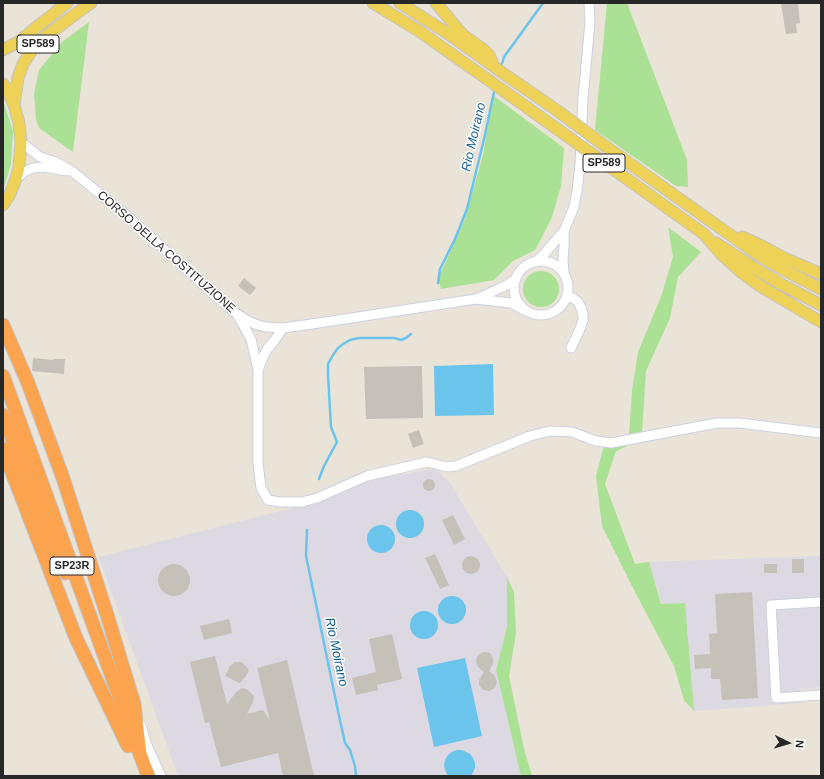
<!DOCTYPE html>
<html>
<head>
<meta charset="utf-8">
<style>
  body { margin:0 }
  #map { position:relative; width:824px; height:779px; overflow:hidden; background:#eae3d8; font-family:Arial,sans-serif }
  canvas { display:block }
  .frame { position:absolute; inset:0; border:4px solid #272727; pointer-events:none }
  .north { position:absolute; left:768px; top:723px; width:40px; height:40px; -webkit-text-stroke:3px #fff; paint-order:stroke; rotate:95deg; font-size:11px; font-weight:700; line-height:16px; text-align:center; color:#272727 }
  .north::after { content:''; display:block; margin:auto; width:14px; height:18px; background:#272727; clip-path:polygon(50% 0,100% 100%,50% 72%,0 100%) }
</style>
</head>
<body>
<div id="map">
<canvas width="824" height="779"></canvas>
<div class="frame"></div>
<div class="north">N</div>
</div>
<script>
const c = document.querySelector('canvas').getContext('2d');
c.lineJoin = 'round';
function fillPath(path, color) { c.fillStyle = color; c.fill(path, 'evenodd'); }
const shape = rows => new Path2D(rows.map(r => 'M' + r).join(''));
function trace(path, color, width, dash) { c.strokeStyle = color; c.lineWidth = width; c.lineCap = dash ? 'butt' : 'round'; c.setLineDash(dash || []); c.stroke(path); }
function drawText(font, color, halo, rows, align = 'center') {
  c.font = font + ' Arial,sans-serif'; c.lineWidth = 3; c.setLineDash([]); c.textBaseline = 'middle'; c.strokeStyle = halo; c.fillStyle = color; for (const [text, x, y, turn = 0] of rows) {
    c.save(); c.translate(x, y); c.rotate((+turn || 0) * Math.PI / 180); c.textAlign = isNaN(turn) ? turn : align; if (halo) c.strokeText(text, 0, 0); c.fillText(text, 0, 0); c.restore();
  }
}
const industrial = shape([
  [427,470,438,471,450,483,507,577,507,627,496,670,521,776,178,776,99,557,328,499,373,479],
  [821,556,821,687,800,689,801,703,694,711,685,603,662,604,649,562]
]);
const green = shape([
  [607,3,627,3,687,160,688,187,676,186,595,130],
  [89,22,73,152,39,128,36,120,34,94,39,70,62,42],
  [494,96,564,148,561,186,552,217,539,243,535,250,513,261,494,280,441,289,438,279,465,219,483,155,492,103],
  [3,102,5,106,13,131,11,164,5,184,3,188],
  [668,227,701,252,678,277,670,318,646,371,642,432,629,434,632,391,638,352,661,297,673,257],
  '523 289a18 18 0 1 1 36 0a18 18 0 1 1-36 0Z',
  [636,442,616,451,605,484,635,564,649,562,661,604,685,603,694,711,684,700,674,666,634,590,602,526,596,476,604,445],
  [507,577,514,592,516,633,509,676,524,749,532,776,521,776,496,670,507,627]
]);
const water = shape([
  [493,364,494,415,435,416,434,366],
  '396 524a14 14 0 1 1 28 0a14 14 0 1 1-28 0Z',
  '367 539a14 14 0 1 1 28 0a14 14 0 1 1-28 0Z',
  '438 610a14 14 0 1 1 28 0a14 14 0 1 1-28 0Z',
  '410 625a14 14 0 1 1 28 0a14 14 0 1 1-28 0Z',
  [465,658,482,736,434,747,417,668],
  [457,750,462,750,470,754,473,758,475,763,475,768,471,776,448,776,445,770,444,765,445,760,448,755,452,752]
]);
const stream = shape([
  [501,67,504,57,543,3],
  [438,283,440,269,455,239,467,209,485,135,492,101,495,88],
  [319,479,324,466,337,442,331,427,328,375,328,364,333,355,338,348,343,344,350,340,359,338,394,338,401,340,406,338,411,334],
  [307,530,306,556,339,716,345,743,350,750,355,766,356,776]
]);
const building = shape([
  [781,3,798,3,800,23,796,24,797,33,786,34],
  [244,278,256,288,250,295,238,286],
  [33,358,53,360,53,359,65,359,64,374,32,371],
  [422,366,423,418,366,419,364,367],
  [419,430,424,444,413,448,408,434],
  '423 485a6 6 0 1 1 12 0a6 6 0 1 1-12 0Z',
  [453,515,465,539,454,545,442,520],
  [435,554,449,585,440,589,425,558],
  '462 565a9 9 0 1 1 18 0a9 9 0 1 1-18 0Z',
  [792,559,804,559,804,573,792,573],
  [764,564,777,564,777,573,764,573],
  '158 580a16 16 0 1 1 32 0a16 16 0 1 1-32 0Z',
  [752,592,758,698,722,700,720,679,711,679,711,668,695,669,694,655,710,654,709,634,717,633,715,594],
  [229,619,232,633,204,640,200,626],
  [392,634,402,679,377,685,378,690,356,695,352,678,376,672,369,639],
  [484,652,490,653,493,658,493,664,489,671,495,676,497,682,495,688,489,691,483,690,479,685,479,680,484,672,478,667,476,662,477,656,481,653],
  [215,656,227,704,236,692,242,688,248,690,254,696,253,702,247,714,263,710,270,721,257,668,287,660,314,776,283,776,278,753,221,767,209,722,205,723,190,662],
  [235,662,241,662,244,664,249,670,246,676,240,683,225,676,230,666]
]);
const minor = shape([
  [21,142,40,157,56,162,73,172,105,198,130,218,222,302,237,314,250,322,258,325,266,327,283,328,312,324,476,299,511,303,526,311],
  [16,179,24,172,33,168,44,167,67,171],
  '514 288a27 27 0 1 1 54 0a27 27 0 1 1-54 0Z',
  [536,262,545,253,556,240,564,231],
  [564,273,563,259,564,246,564,231,574,207,577,191,580,165,583,98,590,22,589,3],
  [567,297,573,298,578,302,581,308,583,314,583,320,580,329,571,348],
  [476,299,507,285,516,279],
  [237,314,251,339,258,370,258,463,261,488,268,500,280,502,302,502,317,498,367,476,427,462,447,467,456,466,530,436,550,431,572,432,596,441,611,443,717,423,739,423,821,433],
  [258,370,264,355,268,348,274,341,283,328],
  [821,602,771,605,776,698,821,695],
  [141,725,146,743,161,776]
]);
const major = shape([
  [373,3,419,31,504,91],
  [400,3,450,35,507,76,555,109],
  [436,3,463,35,484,50,489,55,492,62],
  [3,50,18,42,67,3],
  [3,84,7,89,14,105,19,123,21,142,19,167,16,179,9,196,3,205],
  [14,105,18,78,23,64,32,50,46,36,85,7,91,3],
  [605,146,757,254,782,269,821,289],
  [704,234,722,255,741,272,760,286,821,322],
  [742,237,762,246,782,257,821,274],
  [716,243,753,267,781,284,821,305]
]);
const highway = shape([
  [3,325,28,383,63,478,108,618,134,704,140,755],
  [3,376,148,776],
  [3,415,65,573],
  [3,449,76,638,128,746]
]);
const majorBridge = shape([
  [504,91,704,234],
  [555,109,605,146]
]);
const shields = [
  [38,44,42],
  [604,163,42],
  [72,566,44]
];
const shieldNames = [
  ["SP589",38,44],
  ["SP589",604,163],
  ["SP23R",72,566]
];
const streetNames = [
  ["CORSO DELLA COSTITUZIONE",166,252,41]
];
const waterNames = [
  ["Rio Moirano",474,137,-77],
  ["Rio Moirano",336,652,78]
];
fillPath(industrial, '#dcd9e2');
fillPath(green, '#aae194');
fillPath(water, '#6ac4ec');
trace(stream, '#6ac4ec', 2.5);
fillPath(building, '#c5c0b8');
trace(minor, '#cdd0e0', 11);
trace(major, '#c3c3c3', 13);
trace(highway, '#c3c3c3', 15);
trace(minor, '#fff', 9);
trace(major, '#eed258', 11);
trace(highway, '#fca350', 13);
trace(majorBridge, '#c3c3c3', 13, []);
trace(majorBridge, '#eed258', 11);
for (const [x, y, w] of shields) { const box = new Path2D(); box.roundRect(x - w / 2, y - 9, w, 18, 3); c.fillStyle = '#fff'; c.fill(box); trace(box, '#272727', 1); }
drawText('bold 11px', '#272727', null, shieldNames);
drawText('12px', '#272727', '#fff', streetNames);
drawText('italic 13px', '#0e5f93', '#fff', waterNames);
</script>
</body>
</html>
